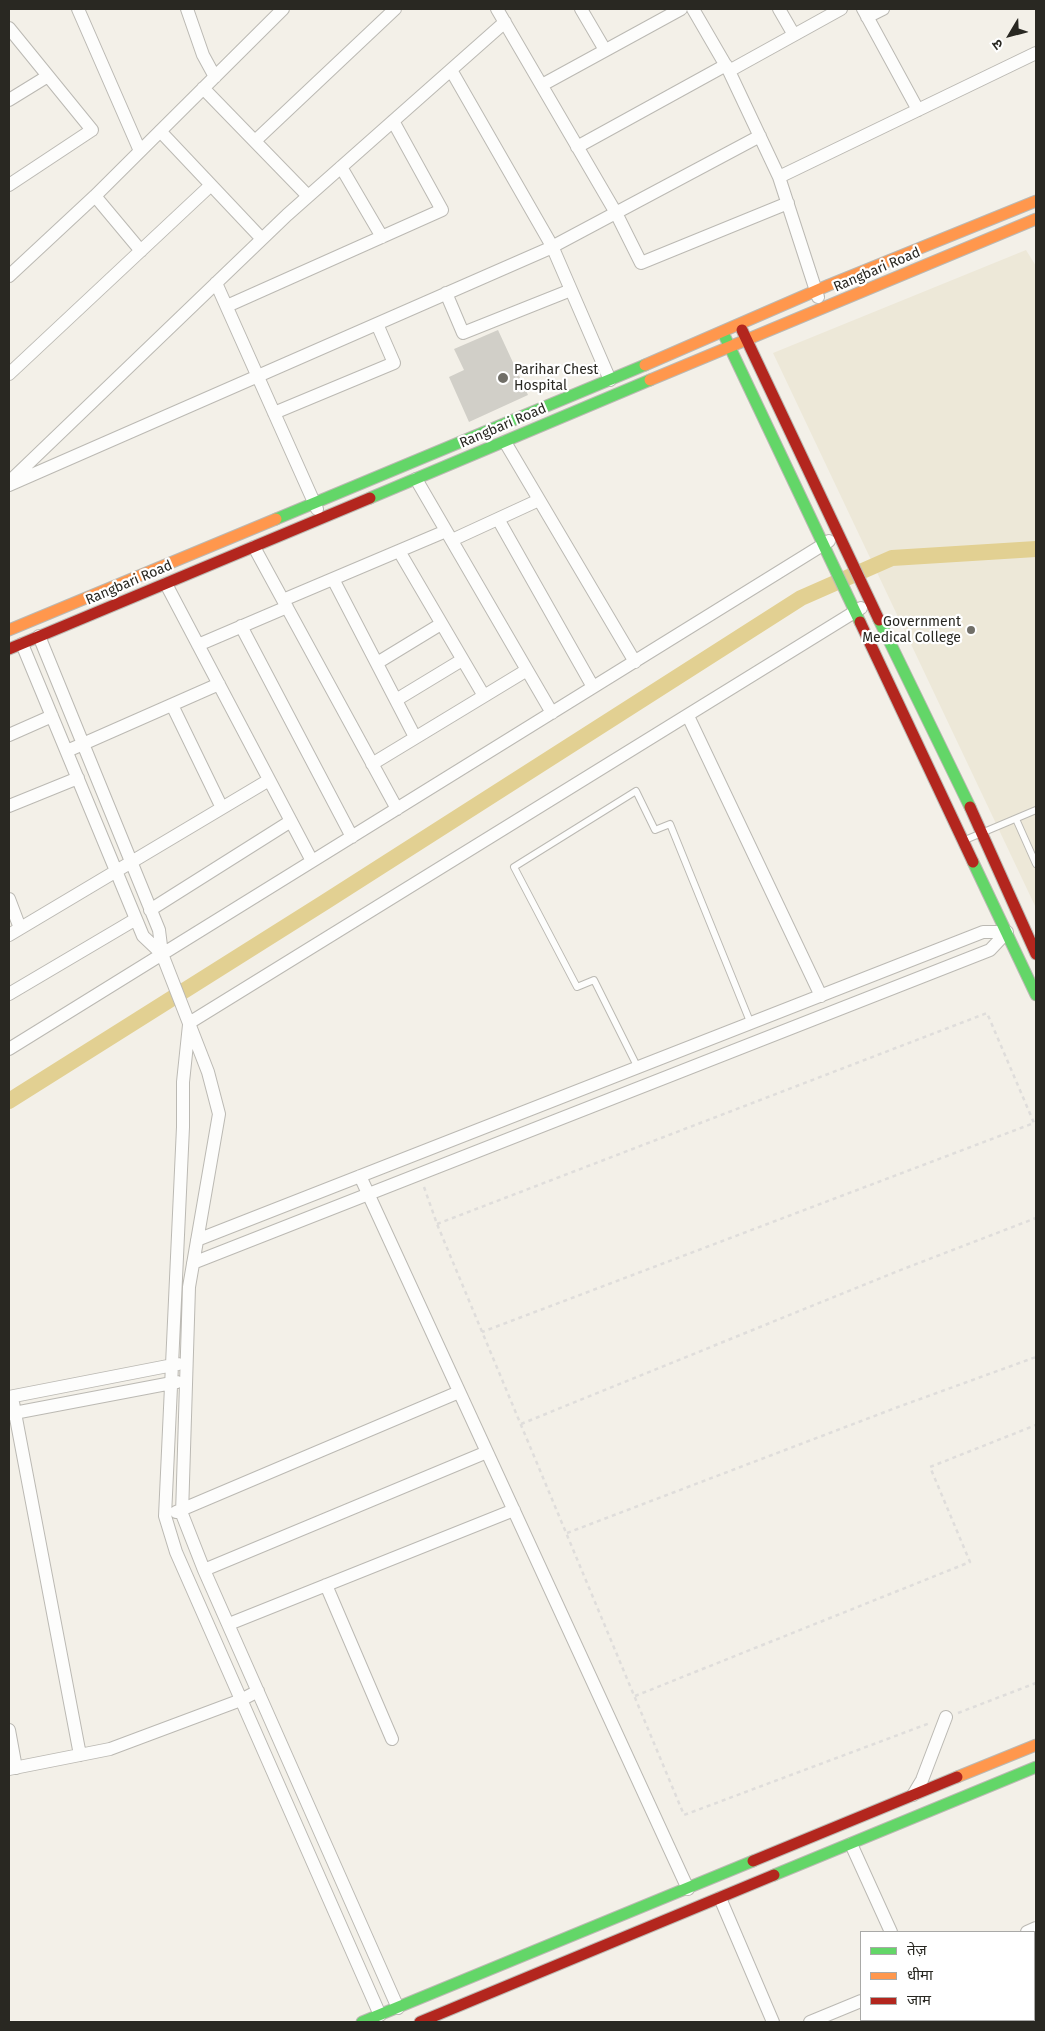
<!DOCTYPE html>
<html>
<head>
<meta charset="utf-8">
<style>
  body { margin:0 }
  #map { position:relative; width:1045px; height:2031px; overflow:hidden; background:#f3f0e8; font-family:"Fira Sans","Noto Sans Devanagari",sans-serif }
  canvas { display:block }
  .frame { position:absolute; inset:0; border:10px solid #292822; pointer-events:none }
  .legend { position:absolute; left:860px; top:1931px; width:175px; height:90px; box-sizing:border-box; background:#fff; border:1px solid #a9a9a7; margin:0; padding:6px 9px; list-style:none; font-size:15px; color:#292822 }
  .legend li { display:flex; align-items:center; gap:10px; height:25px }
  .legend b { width:25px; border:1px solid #a9a9a7 }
  .north { position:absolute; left:985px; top:10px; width:50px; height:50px; -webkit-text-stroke:4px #fff; paint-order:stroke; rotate:233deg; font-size:14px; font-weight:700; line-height:20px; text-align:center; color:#292822 }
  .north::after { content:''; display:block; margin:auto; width:18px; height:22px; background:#292822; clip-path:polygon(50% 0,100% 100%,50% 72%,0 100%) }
</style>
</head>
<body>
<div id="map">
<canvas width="1045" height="2031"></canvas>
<div class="frame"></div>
<ul class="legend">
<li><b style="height:6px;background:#63d668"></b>तेज़</li>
<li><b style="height:6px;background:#ff974d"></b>धीमा</li>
<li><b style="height:6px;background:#b3261e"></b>जाम</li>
</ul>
<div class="north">उ</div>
</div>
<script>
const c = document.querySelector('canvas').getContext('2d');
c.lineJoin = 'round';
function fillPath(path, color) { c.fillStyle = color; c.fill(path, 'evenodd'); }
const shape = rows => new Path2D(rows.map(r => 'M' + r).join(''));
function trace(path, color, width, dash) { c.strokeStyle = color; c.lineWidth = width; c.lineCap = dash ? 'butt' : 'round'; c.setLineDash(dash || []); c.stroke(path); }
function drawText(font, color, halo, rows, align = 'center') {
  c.font = font + ' "Fira Sans",sans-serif'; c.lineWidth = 4.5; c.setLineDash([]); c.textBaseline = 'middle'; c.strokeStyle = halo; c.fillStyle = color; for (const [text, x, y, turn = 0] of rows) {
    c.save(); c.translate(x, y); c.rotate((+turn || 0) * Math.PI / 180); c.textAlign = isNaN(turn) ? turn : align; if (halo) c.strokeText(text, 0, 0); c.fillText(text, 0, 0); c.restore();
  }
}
const built = shape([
  [1026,250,1036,266,1036,908,773,353]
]);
const green = shape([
  [880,2020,1010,2020,1010,2022,874,2022]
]);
const canal = shape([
  [9,1101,325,902,801,598,892,558,1036,549]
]);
const building = shape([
  [498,330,528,395,469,422,449,377,464,370,454,349]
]);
const path = shape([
  [424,1187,437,1224,684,1815,930,1723],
  [437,1224,987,1013,1034,1123,482,1332],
  [521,1424,898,1271,1036,1218],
  [567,1533,898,1407,1036,1357],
  [635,1696,970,1562,930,1467,1036,1425],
  [958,1713,1036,1683]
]);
const lane = shape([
  [1016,819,1036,864],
  [965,840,1036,810],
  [638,1068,594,980,577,987,514,867,636,791,655,830,670,824,751,1024]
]);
const street = shape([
  [78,9,140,151],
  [187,9,203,55,215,77],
  [497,9,616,213,641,263,788,203],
  [581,9,605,50],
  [693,9,729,71,779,177,818,297],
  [779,9,794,35],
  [863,9,918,110],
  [867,17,883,9],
  [9,28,92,130,9,185],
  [451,70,552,246,610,380],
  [729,71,841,9],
  [542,85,681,9],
  [203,88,308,196],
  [9,100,48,76],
  [160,131,262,239],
  [255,141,395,9],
  [577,147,726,65],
  [341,167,382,237],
  [779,177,1036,53],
  [95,196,141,251],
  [9,276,95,196,283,9],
  [216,283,317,509],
  [446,293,463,333,571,290],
  [227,306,442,210,393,121],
  [9,374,211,185],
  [274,413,394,363,377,324],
  [505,442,635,662],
  [416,479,552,713],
  [9,482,287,215,505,22],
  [9,485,548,249,760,136],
  [498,519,593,687],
  [452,540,539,500],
  [254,547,397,809],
  [399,551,484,696],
  [333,579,415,737],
  [166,584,312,861],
  [283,600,446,531],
  [241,626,352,837],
  [39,636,159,930,162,954,208,1072,219,1114,189,1287,182,1514,204,1570,398,2008],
  [22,644,143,936,162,954],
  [198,645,287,607],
  [377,663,441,624],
  [396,700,462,660],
  [172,705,222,808],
  [688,716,821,996],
  [9,735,52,716],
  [67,751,219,684],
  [372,764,527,670],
  [9,806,78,778],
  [9,899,20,928],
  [150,910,291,821],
  [9,935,269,780],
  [9,994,136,919],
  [189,1023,861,608],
  [189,1025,183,1082,183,1127,165,1516,176,1552,380,2015],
  [9,1049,829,541],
  [360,1176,688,1889],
  [197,1240,983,932,1007,932],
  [193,1263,990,950,1007,932],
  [9,1397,178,1364],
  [12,1397,80,1755],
  [9,1414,177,1382],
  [176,1512,459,1392],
  [204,1570,487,1452],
  [326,1585,392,1739],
  [229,1624,514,1510],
  [9,1730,16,1768],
  [9,1769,110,1749,241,1700,258,1691],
  [913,1795,922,1780,946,1717],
  [851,1844,891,1932],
  [720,1898,773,2022],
  [1027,1932,1036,1928],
  [1023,2020,1023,2022],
  [810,2022,861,2001]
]);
const fast = shape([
  [725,337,860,622],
  [370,498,650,380],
  [276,519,645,365],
  [879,620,970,807],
  [973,862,1036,995],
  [774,1875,1036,1767],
  [362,2022,753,1861]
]);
const slow = shape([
  [645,365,829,285,1036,201],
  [650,380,1036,219],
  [9,630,276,519],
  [957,1777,1036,1745]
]);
const jam = shape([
  [742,330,879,620],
  [860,622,973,862],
  [9,649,370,498],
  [970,807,1036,954],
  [753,1861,957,1777],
  [420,2022,774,1875]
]);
const markers = [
  [503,378,6,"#706e67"],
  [971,630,5,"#706e67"]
];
const streetNames = [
  ["Rangbari Road",877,270,-23],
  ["Rangbari Road",503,426,-23],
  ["Rangbari Road",129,583,-23]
];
const poiNames = [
  ["Parihar Chest",514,370],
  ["Hospital",514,386],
  ["Government",961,622,"right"],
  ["Medical College",961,638,"right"]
];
fillPath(built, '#ede8d8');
fillPath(green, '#e8ddb6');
trace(canal, '#e2d092', 16);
fillPath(building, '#d1cfc8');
trace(lane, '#bbb9b3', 8);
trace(street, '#bbb9b3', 14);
trace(fast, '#bbb9b3', 13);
trace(slow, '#bbb9b3', 13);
trace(jam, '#bbb9b3', 13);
trace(path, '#dfdddb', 2.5, [4, 4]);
trace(lane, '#fdfdfc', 6);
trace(street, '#fdfdfc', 12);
trace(fast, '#63d668', 11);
trace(slow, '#ff974d', 11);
trace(jam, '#b3261e', 11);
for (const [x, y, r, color] of markers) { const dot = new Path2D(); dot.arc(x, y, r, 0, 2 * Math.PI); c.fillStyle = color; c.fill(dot); trace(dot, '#fff', 2); }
drawText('14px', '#292822', '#fff', streetNames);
drawText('14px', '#292822', '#fff', poiNames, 'left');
</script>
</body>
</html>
